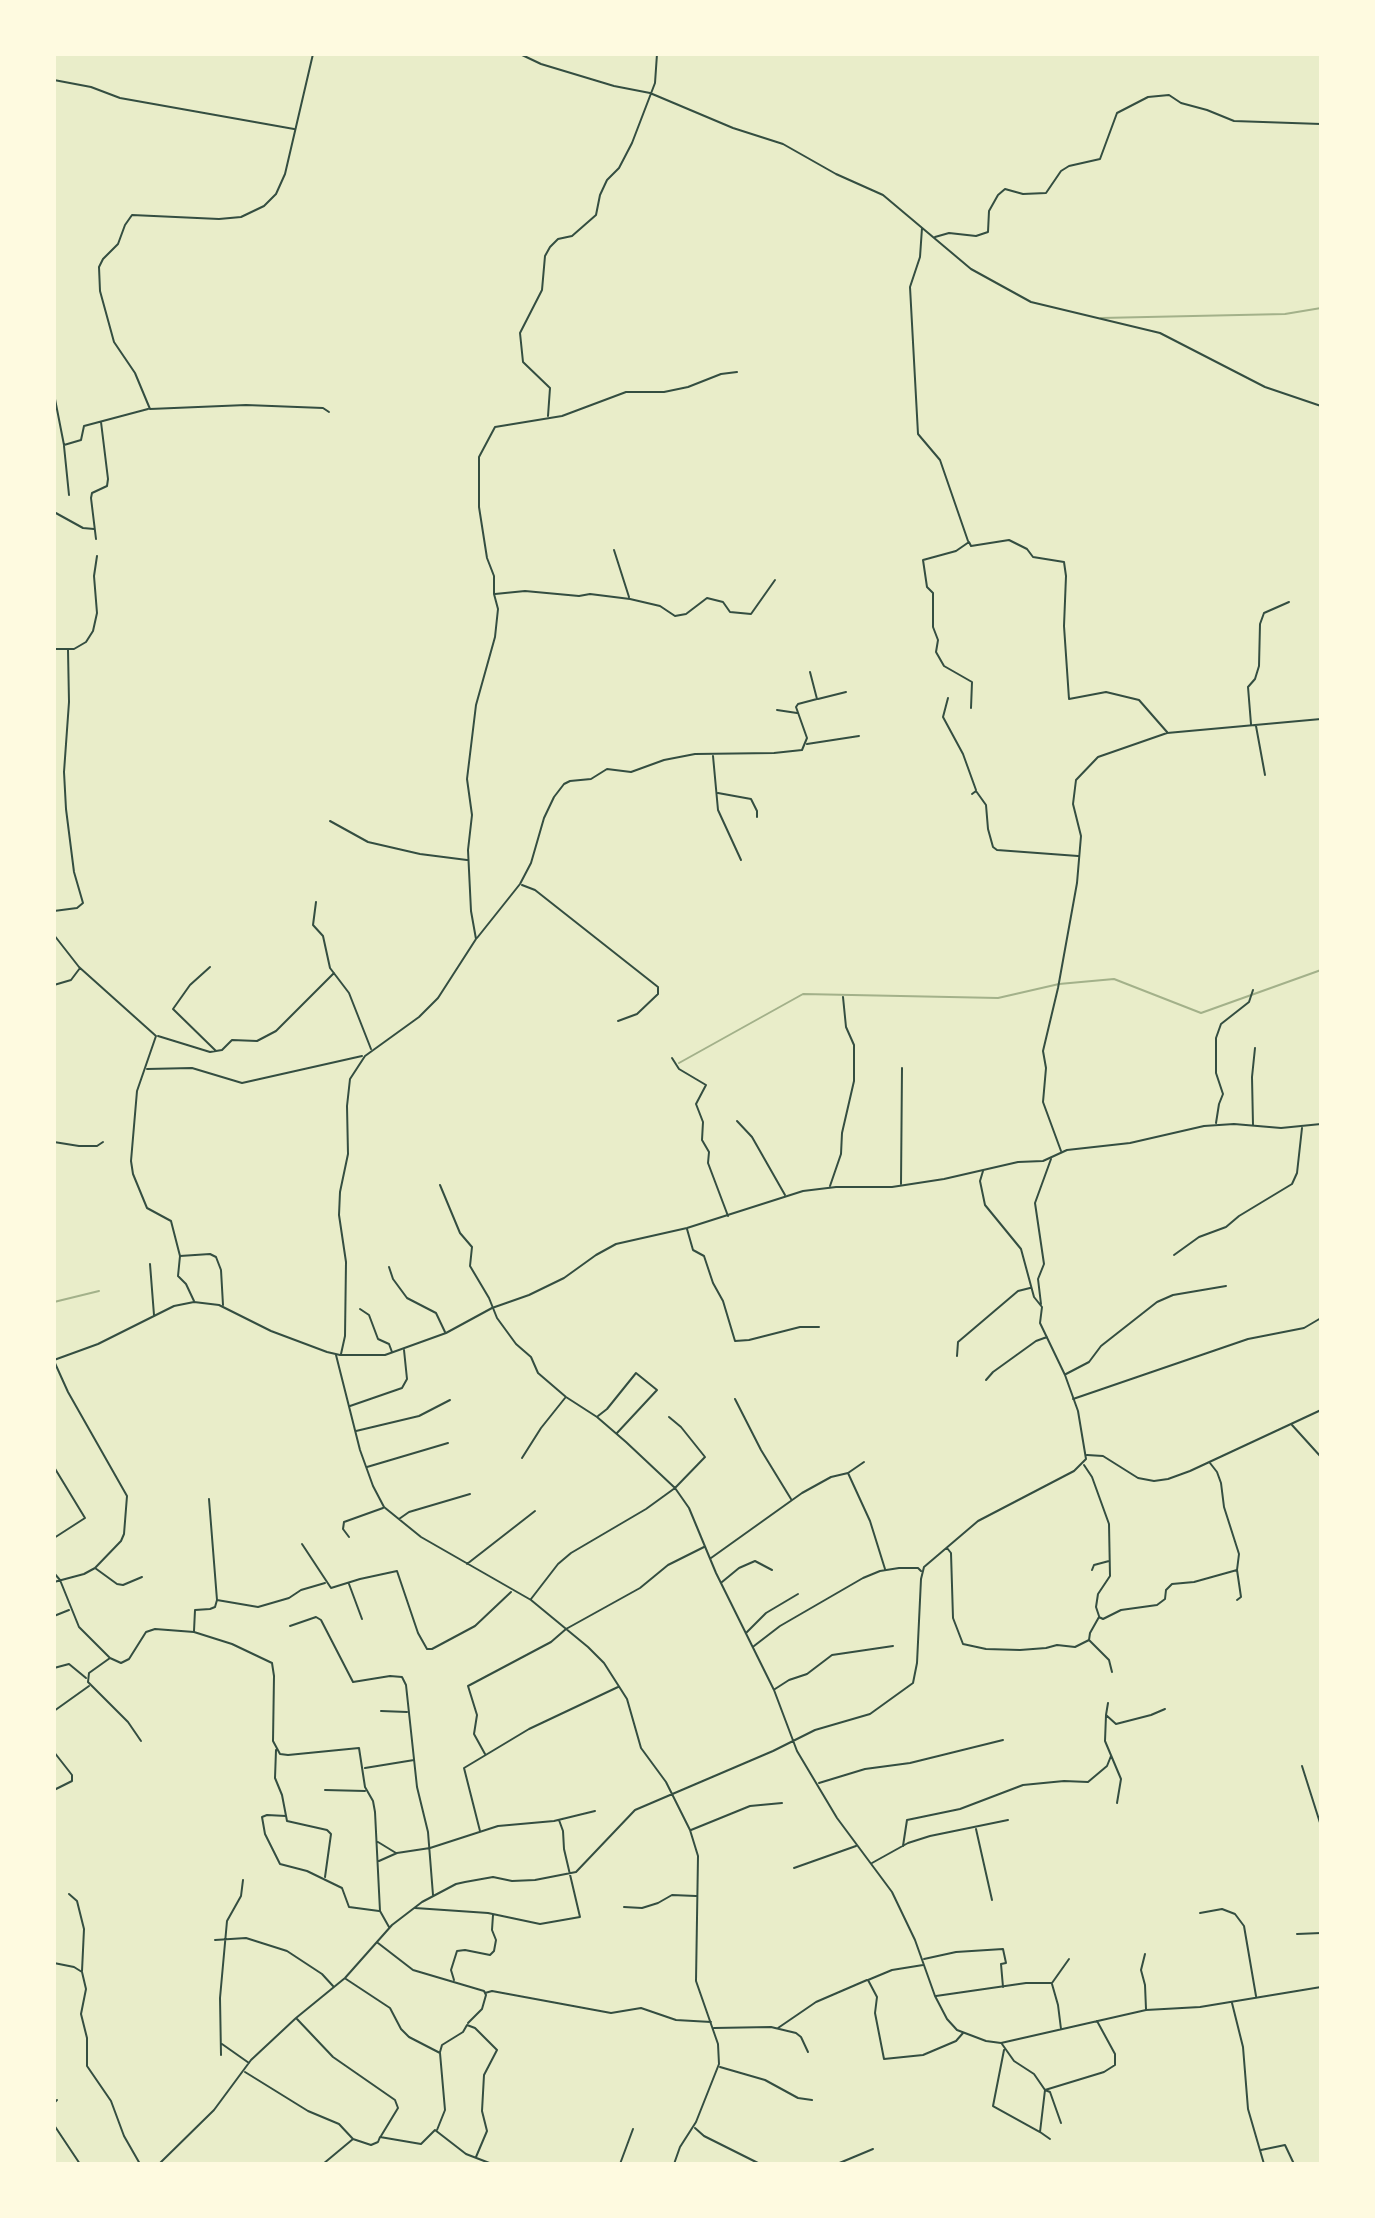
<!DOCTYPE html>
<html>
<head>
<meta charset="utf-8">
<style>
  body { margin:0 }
  #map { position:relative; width:1375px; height:2218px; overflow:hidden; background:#e9edc9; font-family:Mulish,sans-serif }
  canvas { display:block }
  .frame { position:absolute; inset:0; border:56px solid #fefae0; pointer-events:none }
</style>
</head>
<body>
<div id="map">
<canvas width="1375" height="2218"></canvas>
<div class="frame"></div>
</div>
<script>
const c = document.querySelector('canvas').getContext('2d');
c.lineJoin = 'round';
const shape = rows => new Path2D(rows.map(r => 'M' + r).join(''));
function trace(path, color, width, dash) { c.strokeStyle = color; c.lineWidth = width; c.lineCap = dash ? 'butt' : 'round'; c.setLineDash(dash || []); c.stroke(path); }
const stream = shape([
  [1101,318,1285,314,1321,308],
  [679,1063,803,994,998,998,1059,984,1114,979,1201,1013,1321,970],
  [54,1302,99,1291]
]);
const minor = shape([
  [313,54,285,174,276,194,264,206,241,217,219,219,132,215,125,225,118,244,103,259,99,267,100,291,114,342,135,373,150,409,246,405,323,408,329,412],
  [520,54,541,64,614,86,650,93,733,128,783,144,836,174,883,195,971,269,1031,302,1160,333,1265,387,1321,406],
  [54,80,91,87,120,98,294,129],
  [922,228,920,257,910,287,918,434,940,460,968,541],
  [935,237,949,233,976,236,988,232,989,211,998,195,1005,189,1023,194,1046,193,1061,171,1069,166,1100,159,1117,113,1148,97,1169,95,1181,103,1207,110,1234,121,1321,124],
  [54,394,64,445,81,440,84,426,148,409],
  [548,416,550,388,523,362,520,333,542,290,545,256,550,247,558,239,572,236,596,215,600,195,607,180,619,168,632,143,655,83,657,54],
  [64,446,69,495],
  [54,512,83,528,94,529],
  [96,539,91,498,92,493,107,486,108,479,101,422],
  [614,550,629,597],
  [495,594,525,591,579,596,590,594,630,599,660,606,675,616,686,614,707,598,723,602,730,612,751,614,775,580],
  [54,649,74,649,86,642,93,631,97,613,94,576,97,556],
  [948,698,943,717,963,754,976,790],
  [818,699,846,692],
  [971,708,972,682,944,666,936,652,938,640,933,627,933,593,927,587,923,560,956,551,969,542,971,546,1009,540,1027,549,1033,557,1064,562,1066,576,1064,626,1069,699,1106,692,1139,700,1167,732],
  [777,710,797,713],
  [1251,724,1248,687,1255,679,1259,666,1260,624,1264,613,1289,602],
  [1256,726,1265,775],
  [807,744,859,736],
  [713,756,718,810,741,860],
  [718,793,751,799,757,811,757,817],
  [972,794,976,791,986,805,988,829,993,847,997,850,1078,856],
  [330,821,368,842,420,854,467,860],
  [522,885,535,890,658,987,658,994,637,1014,618,1021],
  [316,902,313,925,323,936,330,968,349,993,371,1049],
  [54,911,77,908,83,903,74,872,66,809,64,772,69,702,68,650],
  [54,935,79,967,156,1036,137,1091,131,1161,133,1174,147,1208,171,1221,180,1256,178,1276,186,1284,194,1301],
  [477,938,520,884,531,863,544,818,554,797,564,784,570,781,591,779,607,769,631,772,664,760,695,754,774,753,802,750,807,738,796,707,798,704,817,699,810,672],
  [210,967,190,985,173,1009,216,1051],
  [54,985,71,980,80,968],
  [158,1036,210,1052,222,1050,232,1040,257,1041,276,1031,334,973],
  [672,1058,679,1069,706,1085,696,1104,703,1122,702,1140,709,1152,708,1163,728,1216],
  [147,1069,192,1068,242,1083,362,1056],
  [737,1121,752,1137,785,1195],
  [1216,1123,1219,1104,1223,1094,1216,1073,1216,1038,1221,1024,1249,1002,1253,990],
  [1253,1125,1252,1077,1255,1048],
  [54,1142,79,1146,97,1146,103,1142],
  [1061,1151,1043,1102,1046,1068,1043,1051,1058,988,1077,883,1081,836,1073,804,1076,780,1098,757,1167,733,1321,719],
  [901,1184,902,1068],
  [440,1185,460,1233,472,1247,470,1266,489,1298,497,1318,516,1344,531,1357,538,1373,566,1397,597,1417,626,1442,675,1488,689,1508,716,1573,774,1690,797,1751,837,1818,892,1892,915,1940,935,1996,947,2019,957,2030,986,2041,1001,2043,1146,2010,1200,2007,1321,1987],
  [830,1186,841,1154,842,1133,854,1081,854,1045,846,1027,843,997],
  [687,1229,693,1250,704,1256,713,1283,723,1301,735,1341,749,1340,800,1327,819,1327],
  [1174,1255,1199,1237,1226,1227,1239,1216,1292,1184,1297,1173,1302,1128],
  [180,1256,210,1254,216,1257,221,1270,223,1305],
  [150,1264,154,1315],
  [389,1267,393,1279,407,1298,436,1313,445,1332],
  [1041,1304,1038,1279,1044,1264,1035,1203,1051,1159],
  [360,1309,369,1315,378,1339,389,1344,392,1352],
  [341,1354,345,1336,346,1262,339,1215,340,1192,348,1154,347,1106,350,1079,365,1056,419,1017,438,998,476,939,471,911,468,850,472,815,467,779,476,705,495,637,498,609,494,594,494,576,487,558,479,507,479,457,495,427,562,416,626,392,664,392,688,387,721,374,737,372],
  [336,1355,360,1450,373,1486,384,1507,421,1537,531,1600,588,1647,604,1663,627,1699,641,1748,666,1782,690,1830,698,1856,696,1981,718,2044,719,2064,696,2122,680,2147,674,2164],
  [957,1356,958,1342,1018,1291,1030,1288],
  [54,1361,68,1392,127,1496,124,1534,121,1541,95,1568,84,1574,54,1582],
  [1066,1374,1089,1362,1101,1346,1157,1302,1173,1295,1226,1286],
  [986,1380,993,1372,1036,1341,1047,1337],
  [735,1399,761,1450,791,1499],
  [1073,1399,1248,1339,1304,1328,1321,1318],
  [350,1406,402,1388,407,1379,404,1350],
  [598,1416,607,1409,636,1373,657,1390,617,1433],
  [1292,1425,1321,1457],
  [356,1431,419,1416,450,1400],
  [1087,1455,1103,1456,1138,1478,1154,1481,1168,1479,1190,1471,1321,1410],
  [522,1458,541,1428,565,1398],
  [864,1462,848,1473,870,1521,885,1569],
  [1210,1463,1217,1472,1221,1483,1224,1507,1239,1554,1237,1570,1241,1597,1237,1600],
  [1084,1465,1092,1477,1109,1524,1110,1576,1098,1594,1096,1607,1099,1616],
  [54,1467,85,1518,54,1538],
  [367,1467,448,1443],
  [399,1519,409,1512,470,1494],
  [349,1537,343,1529,344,1522,383,1508],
  [302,1544,331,1588,360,1579,397,1571,418,1633,427,1649,432,1649,475,1626,511,1592],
  [947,1548,951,1553,953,1618,963,1644,986,1649,1020,1650,1046,1648,1057,1645,1075,1647,1089,1640],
  [711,1558,802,1493,831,1477,848,1473],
  [467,1564,535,1511],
  [95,1568,117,1584,123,1585,142,1577],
  [1092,1570,1094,1565,1109,1561],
  [54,1573,60,1580,79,1627,110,1658,89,1673,88,1682,128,1722,141,1741],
  [722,1582,739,1568,755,1561,772,1570],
  [349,1584,362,1619],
  [531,1599,558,1564,571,1553,646,1509,675,1488,705,1457,681,1427,669,1417],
  [217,1600,258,1607,289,1598,301,1590,325,1583],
  [54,1616,69,1610],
  [290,1626,316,1617,321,1620,353,1682,390,1676,402,1677,406,1685,417,1787,428,1832,433,1895],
  [194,1631,195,1610,210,1609,215,1607,217,1600,209,1499],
  [746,1633,766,1613,798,1594],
  [754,1646,780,1626,863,1578,880,1571,899,1568,918,1568,921,1571],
  [110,1658,121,1663,129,1659,146,1632,155,1629,194,1632,232,1644,272,1663,274,1676,273,1741,280,1754,288,1755,359,1748,365,1787,373,1801,375,1812,380,1911,389,1927],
  [54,1668,69,1664,86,1678],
  [1112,1672,1109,1660,1089,1640,1090,1633,1099,1617,1103,1619,1121,1610,1157,1605,1165,1599,1166,1590,1172,1584,1194,1582,1237,1570],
  [775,1689,789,1680,807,1674,832,1655,893,1646],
  [1108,1703,1106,1715,1116,1724,1151,1715,1165,1709],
  [54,1711,89,1686],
  [381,1711,407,1712],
  [1106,1715,1105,1741,1121,1779,1117,1803],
  [276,1750,275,1778,282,1795,287,1821,327,1830,331,1834,325,1877],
  [54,1752,72,1775,72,1781,54,1790],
  [485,1754,474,1734,477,1715,468,1686,551,1642,566,1629,640,1588,668,1565,704,1547],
  [1302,1766,1321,1826],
  [365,1768,414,1760],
  [819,1783,865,1769,910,1763,1003,1740],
  [325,1790,365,1791],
  [286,1816,267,1815,262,1817,265,1834,280,1864,307,1871,342,1888,349,1907,379,1911],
  [976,1829,992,1900],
  [691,1830,750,1806,782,1803],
  [480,1831,464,1768,529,1729,618,1687],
  [378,1842,396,1853],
  [903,1846,907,1820,960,1809,1023,1785,1064,1781,1088,1782,1107,1766,1111,1756],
  [379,1861,397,1853,430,1848,498,1826,554,1821,595,1811],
  [872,1863,908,1843,930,1836,1008,1820],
  [794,1868,856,1846],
  [69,1894,77,1901,84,1929,82,1971],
  [624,1907,642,1908,658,1903,672,1895,696,1896],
  [415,1908,488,1913,540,1924,580,1917,564,1849,563,1831,559,1820],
  [1200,1913,1222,1909,1235,1914,1244,1926,1256,1996],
  [1297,1934,1321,1933],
  [215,1940,246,1938,287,1951,322,1974,333,1986],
  [378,1943,413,1970,484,1991,486,1995,482,2009,468,2023],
  [1145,1954,1141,1970,1145,1985,1146,2009],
  [924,1959,956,1952,1003,1949,1006,1963,1001,1964,1003,1987],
  [54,1963,74,1967,82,1972,86,1989,81,2014,87,2038,87,2066,111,2101,124,2136,140,2164],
  [923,1965,892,1970,868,1980,877,1997,875,2013,884,2059,923,2055,956,2041,963,2033],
  [346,1979,390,2008,401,2029,409,2037,440,2053,445,2110,437,2130],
  [454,1980,451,1970,457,1951,465,1950,490,1955,494,1951,496,1940,492,1930,493,1915],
  [1052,1984,1058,2005,1061,2029],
  [485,1993,492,1991,611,2013,641,2008,676,2020,711,2022],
  [936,1996,1026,1983,1052,1983,1069,1959],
  [1232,2003,1243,2047,1248,2109,1264,2164],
  [297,2019,333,2057,395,2100,398,2108,381,2136],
  [714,2028,771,2027,796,2033,801,2037,808,2052],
  [778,2028,816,2002,867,1980],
  [222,2044,249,2063],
  [1002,2044,1014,2061,1034,2074,1045,2090,1050,2092,1061,2123],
  [1004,2050,993,2106,1040,2132],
  [440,2052,442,2045,463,2032,467,2025,475,2028,497,2050,484,2075,482,2111,487,2131,476,2157],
  [221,2055,220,1998,227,1921,241,1896,243,1880],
  [720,2067,765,2080,798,2098,812,2100],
  [245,2072,308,2111,339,2124,353,2139],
  [54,2103,57,2100],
  [54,2125,80,2164],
  [695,2128,704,2136,760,2164],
  [1050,2139,1040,2132,1045,2090,1104,2072,1115,2065,1115,2054,1097,2021],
  [1261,2150,1285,2145,1294,2164],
  [159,2164,214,2110,251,2060,296,2018,345,1978,392,1925,422,1902,456,1884,465,1882,493,1877,512,1881,535,1880,576,1872,635,1810,773,1751,815,1730,870,1714,913,1683,917,1663,921,1579,924,1567,978,1521,1074,1471,1086,1459,1078,1411,1065,1375,1040,1323,1042,1307,1034,1297,1021,1249,985,1205,980,1181,983,1171],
  [323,2164,353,2139,371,2145,378,2142,380,2137,421,2144,435,2130,466,2154,492,2164],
  [620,2164,633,2129],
  [837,2164,873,2149]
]);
const tertiary = shape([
  [54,1360,98,1344,174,1306,194,1302,219,1305,271,1331,327,1352,340,1355,385,1355,446,1333,492,1308,529,1295,564,1278,596,1255,616,1244,687,1228,803,1191,836,1187,892,1187,944,1179,1018,1162,1043,1161,1067,1150,1130,1143,1204,1126,1234,1124,1281,1128,1321,1124]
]);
trace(stream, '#a3b18a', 2);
trace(minor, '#344e41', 2);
trace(tertiary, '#344e41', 2);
</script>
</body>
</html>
